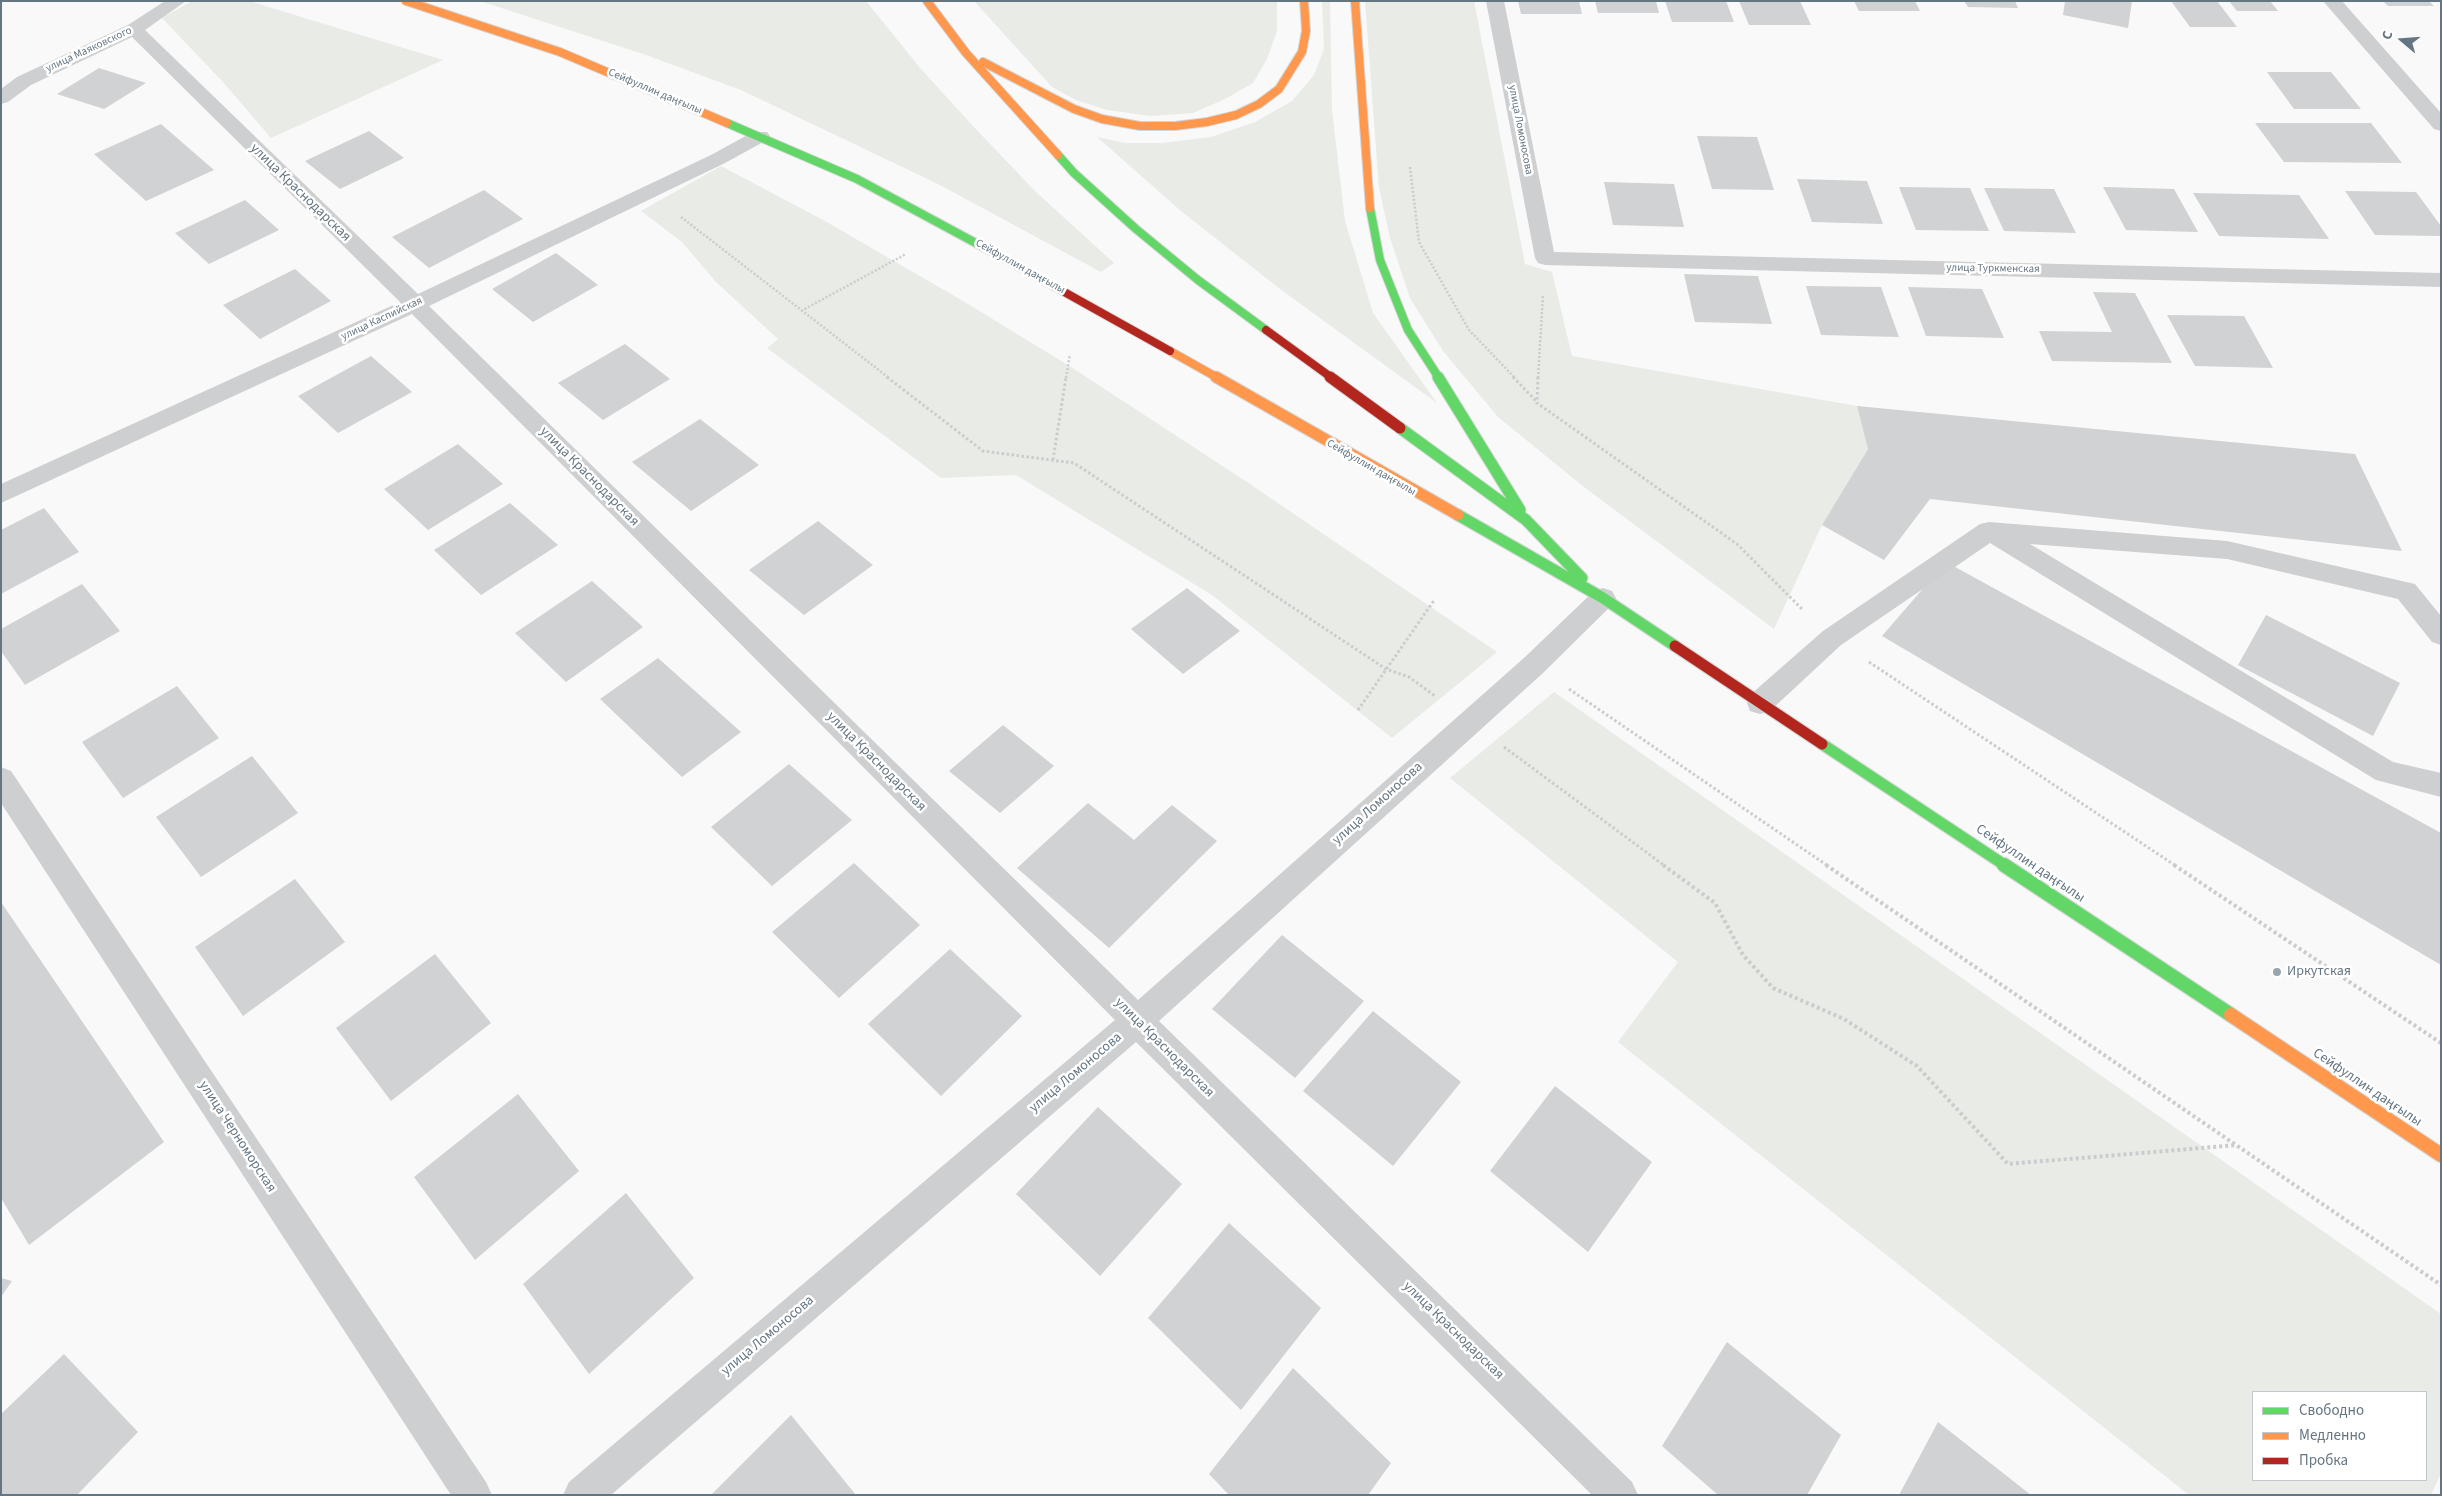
<!DOCTYPE html>
<html>
<head>
<meta charset="utf-8">
<style>
  body { margin:0 }
  #map { position:relative; width:2442px; height:1496px; overflow:hidden; background:#f9f9f9; font-family:"Source Sans 3",sans-serif }
  canvas { display:block }
  .frame { position:absolute; inset:0; border:2px solid #657683; pointer-events:none }
  .legend { position:absolute; left:2252px; top:1391px; width:175px; height:90px; box-sizing:border-box; background:#fff; border:1px solid #c1c8cd; margin:0; padding:6px 9px; list-style:none; font-size:15px; color:#657683 }
  .legend li { display:flex; align-items:center; gap:10px; height:25px }
  .legend b { width:25px; border:1px solid #c1c8cd }
  .north { position:absolute; left:2377px; top:15px; width:50px; height:50px; -webkit-text-stroke:4px #fff; paint-order:stroke; rotate:288deg; font-size:14px; font-weight:700; line-height:20px; text-align:center; color:#657683 }
  .north::after { content:''; display:block; margin:auto; width:18px; height:22px; background:#657683; clip-path:polygon(50% 0,100% 100%,50% 72%,0 100%) }
</style>
</head>
<body>
<div id="map">
<canvas width="2442" height="1496"></canvas>
<div class="frame"></div>
<ul class="legend">
<li><b style="height:6px;background:#63d668"></b>Свободно</li>
<li><b style="height:6px;background:#ff974d"></b>Медленно</li>
<li><b style="height:6px;background:#b3261e"></b>Пробка</li>
</ul>
<div class="north">С</div>
</div>
<script>
const c = document.querySelector('canvas').getContext('2d');
c.lineJoin = 'round';
function fillPath(path, color) { c.fillStyle = color; c.fill(path, 'evenodd'); }
const shape = rows => new Path2D(rows.map(r => 'M' + r).join(''));
function trace(path, color, width, dash) { c.strokeStyle = color; c.lineWidth = width; c.lineCap = dash ? 'butt' : 'round'; c.setLineDash(dash || []); c.stroke(path); }
function drawText(font, color, halo, rows, align = 'center') {
  c.font = font + ' "Source Sans 3",sans-serif'; c.lineWidth = 5; c.setLineDash([]); c.textBaseline = 'middle'; c.strokeStyle = halo; c.fillStyle = color; for (const [text, x, y, turn = 0] of rows) {
    c.save(); c.translate(x, y); c.rotate((+turn || 0) * Math.PI / 180); c.textAlign = isNaN(turn) ? turn : align; if (halo) c.strokeText(text, 0, 0); c.fillText(text, 0, 0); c.restore();
  }
}
const green = shape([
  [192,1,249,1,443,60,271,138,223,82,162,18],
  [480,1,866,1,921,69,972,125,1036,192,1114,263,1101,272,938,184,741,90,646,55],
  [974,1,1277,1,1277,31,1267,59,1253,83,1225,99,1193,113,1151,116,1107,110,1076,100,1052,87],
  [1322,1,1330,1,1332,110,1345,221,1373,313,1437,403,1280,289,1181,211,1097,137,1125,143,1162,143,1211,137,1255,122,1292,101,1314,75,1324,49],
  [1365,1,1474,1,1525,264,1552,272,1572,356,1857,406,1868,449,1822,525,1774,629,1584,487,1498,417,1443,351,1410,298,1390,238,1379,188],
  [721,166,825,221,963,301,1071,367,1247,482,1497,652,1392,738,1212,595,1016,475,941,478,767,348,778,339,716,282,682,242,641,211],
  [1554,692,2441,1314,2441,1473,2431,1495,2189,1495,1618,1042,1678,962,1450,778],
  [2253,1392,2426,1392,2426,1480,2253,1480]
]);
const building = shape([
  [1518,1,1579,1,1582,14,1521,14],
  [1595,1,1656,1,1659,13,1598,13],
  [1665,1,1726,1,1734,22,1672,22],
  [1739,1,1800,1,1811,25,1749,25],
  [1854,1,1915,1,1920,11,1859,11],
  [1964,1,2015,1,2018,8,1968,7],
  [2065,1,2132,1,2128,28,2063,15],
  [2171,1,2217,1,2237,27,2190,27],
  [2229,1,2270,1,2278,11,2237,11],
  [2383,1,2429,1,2434,6,2388,6],
  [99,68,146,83,104,109,57,94],
  [2267,72,2331,72,2361,109,2294,109],
  [2255,123,2371,123,2402,163,2284,162],
  [161,124,214,170,146,201,94,154],
  [369,131,404,158,340,189,305,161],
  [1697,136,1757,137,1774,190,1712,189],
  [1797,179,1867,181,1883,224,1812,222],
  [1604,182,1674,184,1684,227,1613,225],
  [1899,187,1970,188,1989,231,1916,230],
  [2103,187,2174,189,2198,232,2126,230],
  [1984,188,2054,189,2076,233,2004,231],
  [484,190,523,219,429,268,392,237],
  [2345,191,2416,192,2441,226,2441,236,2375,235],
  [2193,193,2299,195,2329,239,2219,236],
  [245,200,279,230,209,264,175,233],
  [556,253,598,285,533,322,492,289],
  [295,269,331,301,260,339,223,305],
  [1684,274,1758,276,1772,324,1695,322],
  [1806,286,1881,287,1899,337,1821,335],
  [1908,287,1982,289,2004,338,1926,336],
  [2093,292,2135,293,2172,363,2052,361,2039,331,2112,332],
  [2167,315,2244,316,2273,368,2195,366],
  [625,344,670,379,603,420,558,383],
  [371,356,412,392,338,433,298,396],
  [1857,406,2355,454,2402,551,1930,499,1884,560,1822,525,1868,449],
  [700,419,759,465,691,511,632,462],
  [458,444,503,484,428,530,384,489],
  [510,503,558,545,481,595,434,550],
  [44,508,79,552,1,594,1,530],
  [818,521,873,565,804,615,749,570],
  [1946,562,2441,833,2441,965,1882,636],
  [592,581,643,627,566,682,515,633],
  [82,584,120,631,25,685,1,651,1,629],
  [1187,588,1240,631,1183,674,1131,629],
  [2266,615,2400,683,2373,736,2238,665],
  [658,658,741,732,682,777,600,699],
  [177,686,219,738,123,798,82,742],
  [1003,725,1054,766,1000,813,949,771],
  [252,756,298,813,201,877,156,817],
  [789,764,852,820,772,886,711,827],
  [1088,803,1134,840,1172,805,1217,841,1109,948,1017,868],
  [854,863,920,925,839,998,772,932],
  [295,879,345,942,243,1016,195,947],
  [1,902,164,1142,29,1245,1,1198],
  [1282,935,1364,1001,1295,1078,1212,1009],
  [950,949,1022,1016,941,1096,868,1024],
  [435,954,491,1023,391,1101,336,1028],
  [1373,1011,1461,1082,1393,1166,1303,1091],
  [1555,1086,1652,1162,1588,1252,1490,1171],
  [518,1094,579,1171,475,1260,414,1177],
  [1098,1107,1182,1184,1100,1276,1016,1194],
  [626,1193,694,1278,589,1374,523,1284],
  [1229,1223,1321,1308,1241,1410,1148,1318],
  [1,1278,12,1281,1,1297],
  [1727,1342,1841,1435,1807,1495,1718,1495,1662,1446],
  [64,1354,138,1432,77,1495,1,1495,1,1414],
  [1293,1368,1391,1463,1368,1495,1229,1495,1209,1474],
  [791,1415,856,1495,711,1495],
  [1938,1422,2031,1495,1899,1495]
]);
const pathFar2 = shape([
  [1410,167,1419,242,1469,330,1515,378],
  [681,217,889,378],
  [801,311,906,254],
  [1066,378,1070,354],
  [1538,378,1543,295]
]);
const pathFar1 = shape([
  [887,377,983,451,1074,463,1386,669,1409,677,1435,696],
  [1513,377,1537,402],
  [1538,377,1537,403,1737,544,1802,609],
  [1053,460,1066,377],
  [1869,662,2176,866],
  [1569,689,1828,866],
  [1358,710,1435,599],
  [1504,747,1665,866]
]);
const path = shape([
  [1663,865,1715,903,1743,955,1773,988,1844,1019,1917,1066,2008,1164,2237,1145],
  [1826,865,2441,1285],
  [2174,865,2441,1043]
]);
const lane = shape([
  [1989,522,2227,541,2415,584,2441,616,2441,645,2432,642,2398,599,2227,559,2030,544,2393,762,2441,773,2441,797,2376,780,1990,543,1841,645,1770,711,1760,714,1750,711,1747,703,1750,695,1823,631,1980,524,1989,522]
]);
const street = shape([
  [165,1,186,1,145,30,418,294,711,155,753,132,767,132,770,136,767,140,725,163,429,306,1138,1000,1525,657,1594,591,1603,588,1612,591,1616,598,1612,605,1543,673,1159,1021,1632,1482,1638,1495,1592,1495,1136,1042,611,1495,563,1495,569,1482,1115,1020,412,314,1,503,1,484,400,302,132,37,31,85,8,102,1,104,1,89,17,77,128,25,165,1],
  [1486,1,1504,1,1554,252,2441,273,2441,287,1545,265,1538,263,1535,258,1486,1],
  [2323,1,2342,1,2441,113,2441,131,2434,129,2323,1],
  [1,767,11,771,486,1482,492,1495,451,1495,1,803,1,767]
]);
const fastFar2 = shape([
  [727,123,857,179,998,255],
  [1058,155,1074,173,1136,229,1198,280,1266,330],
  [1370,208,1380,260,1408,330,1439,378]
]);
const fastFar1 = shape([
  [1438,377,1520,510],
  [1400,428,1526,520,1582,578],
  [1458,515,1603,598,1675,646],
  [1822,744,2006,866]
]);
const fast = shape([
  [2004,865,2231,1015]
]);
const slowFar2 = shape([
  [406,1,560,52,727,123],
  [927,1,966,53,1058,155],
  [1355,1,1370,208],
  [983,62,1074,109,1102,119,1140,126,1175,126,1207,122,1236,115,1259,104,1279,89,1302,52,1306,31,1304,1],
  [1170,351,1218,378]
]);
const slowFar1 = shape([
  [1216,377,1458,515]
]);
const slow = shape([
  [2231,1015,2441,1155]
]);
const jamFar1 = shape([
  [998,255,1170,351],
  [1266,330,1332,378]
]);
const jam = shape([
  [1330,377,1400,428],
  [1675,646,1822,744]
]);
const markers = [
  [2277,972,5,"#99a4ac"]
];
const farStreetnames = [
  ["улица Маяковского",89,50,-25],
  ["Сейфуллин даңғылы",655,92,23],
  ["улица Ломоносова",1520,130,79],
  ["Сейфуллин даңғылы",1020,267,29],
  ["улица Туркменская",1993,269,1],
  ["улица Каспийская",382,319,-25],
  ["Сейфуллин даңғылы",1371,468,30]
];
const streetNames = [
  ["улица Краснодарская",300,193,44],
  ["улица Краснодарская",589,477,45],
  ["улица Краснодарская",876,762,45],
  ["улица Ломоносова",1378,804,-42],
  ["Сейфуллин даңғылы",2030,864,34],
  ["улица Краснодарская",1164,1048,45],
  ["улица Ломоносова",1076,1073,-40],
  ["Сейфуллин даңғылы",2367,1088,34],
  ["улица Черноморская",237,1137,57],
  ["улица Краснодарская",1453,1331,44],
  ["улица Ломоносова",768,1336,-40]
];
const poiNames = [
  ["Иркутская",2287,972]
];
fillPath(green, '#e8ebe6');
fillPath(building, '#d0d2d3');
trace(fastFar2, '#d5d6d7', 10);
trace(fastFar1, '#d5d6d7', 13);
trace(fast, '#d5d6d7', 16);
trace(slowFar2, '#d5d6d7', 10);
trace(slowFar1, '#d5d6d7', 13);
trace(slow, '#d5d6d7', 16);
trace(jamFar1, '#d5d6d7', 10);
trace(jam, '#d5d6d7', 13);
trace(pathFar2, '#cbcccd', 2.5, [2, 2]);
trace(pathFar1, '#cbcccd', 3, [2.5, 2.5]);
trace(path, '#cbcccd', 4, [3, 3]);
fillPath(lane, '#cecfd0');
fillPath(street, '#cecfd0');
trace(fastFar2, '#63d668', 8);
trace(fastFar1, '#63d668', 11);
trace(fast, '#63d668', 14);
trace(slowFar2, '#ff974d', 8);
trace(slowFar1, '#ff974d', 11);
trace(slow, '#ff974d', 14);
trace(jamFar1, '#b3261e', 8);
trace(jam, '#b3261e', 11);
for (const [x, y, r, color] of markers) { const dot = new Path2D(); dot.arc(x, y, r, 0, 2 * Math.PI); c.fillStyle = color; c.fill(dot); trace(dot, '#fff', 2); }
drawText('11px', '#657683', '#fff', farStreetnames);
drawText('14px', '#657683', '#fff', streetNames);
drawText('14px', '#657683', '#fff', poiNames, 'left');
</script>
</body>
</html>
